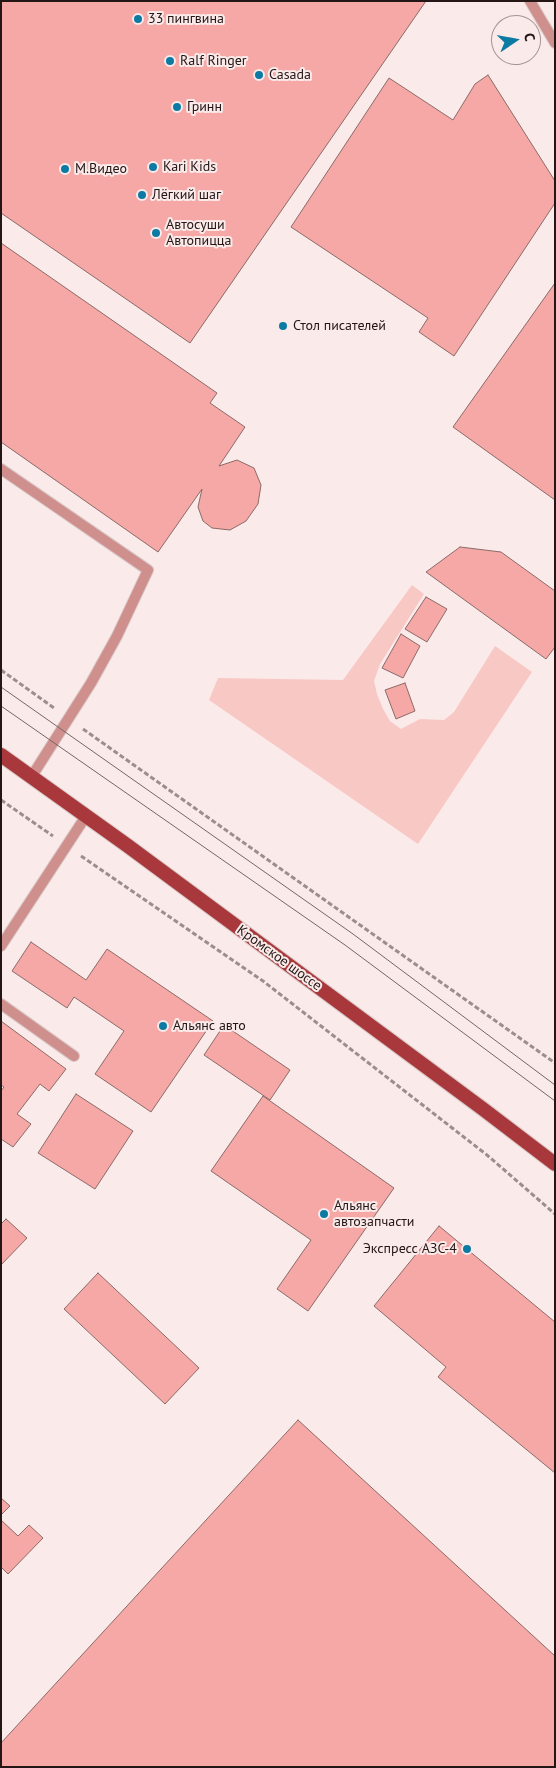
<!DOCTYPE html>
<html>
<head>
<meta charset="utf-8">
<style>
  body { margin:0 }
  #map { position:relative; width:556px; height:1768px; overflow:hidden; background:#faeae9; font-family:"PT Sans",sans-serif }
  canvas { display:block }
  .frame { position:absolute; inset:0; border:2px solid #231615; pointer-events:none }
  .north { position:absolute; left:491px; top:15px; width:50px; height:50px; box-sizing:border-box; background:#faeae9; border:1px solid #a49594; border-radius:50%; rotate:78deg; font-size:14px; font-weight:700; line-height:20px; text-align:center; color:#231615 }
  .north::after { content:''; display:block; margin:auto; width:18px; height:22px; background:#0c7aa3; clip-path:polygon(50% 0,100% 100%,50% 72%,0 100%) }
</style>
</head>
<body>
<div id="map">
<canvas width="556" height="1768"></canvas>
<div class="frame"></div>
<div class="north">С</div>
</div>
<script>
const c = document.querySelector('canvas').getContext('2d');
c.lineJoin = 'round';
function fillPath(path, color) { c.fillStyle = color; c.fill(path, 'evenodd'); }
const shape = rows => new Path2D(rows.map(r => 'M' + r).join(''));
function trace(path, color, width, dash) { c.strokeStyle = color; c.lineWidth = width; c.lineCap = dash ? 'butt' : 'round'; c.setLineDash(dash || []); c.stroke(path); }
function drawText(font, color, halo, rows, align = 'center') {
  c.font = font + ' "PT Sans",sans-serif'; c.lineWidth = 4; c.setLineDash([]); c.textBaseline = 'middle'; c.strokeStyle = halo; c.fillStyle = color; for (const [text, x, y, turn = 0] of rows) {
    c.save(); c.translate(x, y); c.rotate((+turn || 0) * Math.PI / 180); c.textAlign = isNaN(turn) ? turn : align; if (halo) c.strokeText(text, 0, 0); c.fillText(text, 0, 0); c.restore();
  }
}
const green = shape([
  [412,585,424,594,380,664,374,681,377,694,383,709,390,721,401,729,420,719,444,720,454,712,495,646,532,672,418,844,209,700,218,678,343,680]
]);
const building = shape([
  [1,1,426,1,190,343,1,213,1,1],
  [488,75,555,181,555,203,454,356,419,332,428,318,291,227,389,78,453,120,475,84,488,75],
  [1,243,217,393,210,403,245,427,219,466,237,460,254,468,261,485,258,504,246,521,230,530,212,528,203,521,198,507,202,489,158,552,1,442,1,243],
  [555,283,555,500,453,427,555,283],
  [460,547,501,552,555,591,555,647,546,659,426,572,460,547],
  [426,597,447,609,427,642,405,629,426,597],
  [401,634,420,646,403,678,382,668,401,634],
  [405,683,415,711,396,719,385,690,405,683],
  [31,942,86,980,107,949,213,1021,151,1112,95,1074,124,1031,74,997,67,1008,12,971,31,942],
  [1,1021,66,1069,49,1091,40,1084,17,1114,31,1124,13,1147,1,1139,1,1091,4,1087,1,1085,1,1021],
  [224,1025,290,1070,270,1100,204,1055,224,1025],
  [76,1094,133,1131,95,1189,38,1153,76,1094],
  [263,1096,394,1188,308,1311,277,1289,311,1240,211,1171,263,1096],
  [6,1219,27,1238,1,1265,1,1224,6,1219],
  [439,1226,555,1322,555,1473,438,1377,446,1367,374,1306,439,1226],
  [98,1273,199,1368,165,1404,64,1309,98,1273],
  [298,1420,555,1656,555,1767,1,1767,1,1743,298,1420],
  [1,1498,10,1506,1,1515,1,1498],
  [1,1520,18,1536,29,1525,43,1538,8,1574,1,1567,1,1520]
]);
const path = shape([
  [1,670,54,708],
  [83,729,555,1063],
  [1,800,53,836],
  [81,856,263,981,487,1155,555,1214]
]);
const service = shape([
  [530,1,555,43],
  [1,469,148,570,117,636,91,683,32,776],
  [1,946,86,816],
  [1,1004,74,1056]
]);
const primary = shape([
  [1,755,128,846,483,1109,555,1164]
]);
const tram = shape([
  [1,687,353,934,555,1085],
  [1,706,345,945,555,1101]
]);
const markers = [
  [138,19,5,"#0c7aa3"],
  [170,61,5,"#0c7aa3"],
  [259,75,5,"#0c7aa3"],
  [177,107,5,"#0c7aa3"],
  [153,167,5,"#0c7aa3"],
  [65,169,5,"#0c7aa3"],
  [142,195,5,"#0c7aa3"],
  [156,233,5,"#0c7aa3"],
  [283,326,5,"#0c7aa3"],
  [163,1026,5,"#0c7aa3"],
  [324,1214,5,"#0c7aa3"],
  [467,1249,5,"#0c7aa3"]
];
const poiNames = [
  ["33 пингвина",148,19],
  ["Ralf Ringer",180,61],
  ["Casada",269,75],
  ["Гринн",187,107],
  ["Kari Kids",163,167],
  ["М.Видео",75,169],
  ["Лёгкий шаг",152,195],
  ["Автосуши",166,225],
  ["Автопицца",166,241],
  ["Стол писателей",293,326],
  ["Альянс авто",173,1026],
  ["Альянс",334,1206],
  ["автозапчасти",334,1222],
  ["Экспресс АЗС-4",457,1249,"right"]
];
const streetNames = [
  ["Кромское шоссе",279,958,36]
];
fillPath(green, '#f8c8c5');
fillPath(building, '#f5a8a5');
trace(building, '#8b6a68', 1);
trace(service, '#d8c8c7', 12);
trace(primary, '#d8c8c7', 16);
trace(path, '#9d8e8d', 3, [5, 2.5]);
trace(service, '#cf8f8c', 10);
trace(primary, '#a8383c', 14);
trace(tram, '#756766', 1);
for (const [x, y, r, color] of markers) { const dot = new Path2D(); dot.arc(x, y, r, 0, 2 * Math.PI); c.fillStyle = color; c.fill(dot); trace(dot, '#faeae9', 2); }
drawText('14px', '#231615', '#faeae9', poiNames, 'left');
drawText('14px', '#231615', '#faeae9', streetNames);
</script>
</body>
</html>
